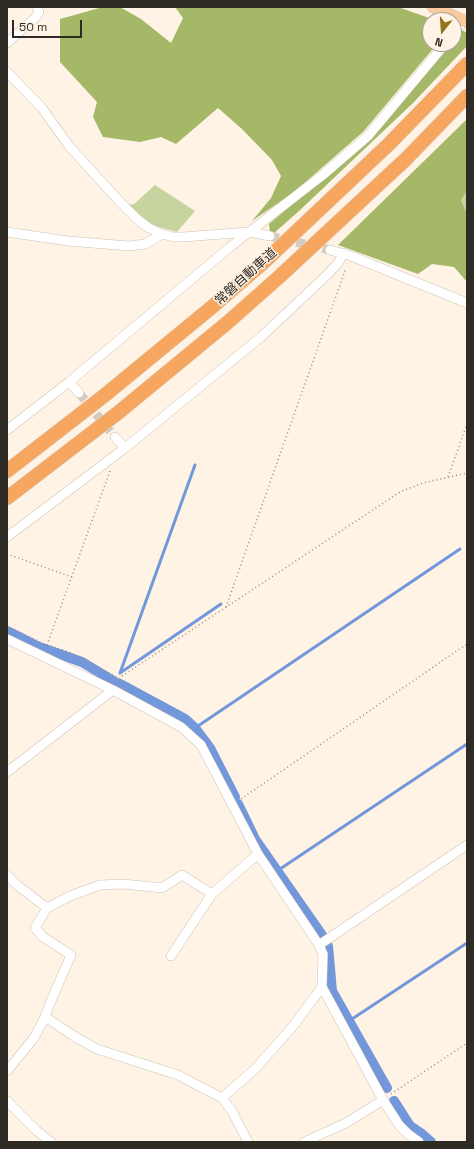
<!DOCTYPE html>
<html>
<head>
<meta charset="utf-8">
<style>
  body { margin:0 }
  #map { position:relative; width:474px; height:1149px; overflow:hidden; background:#fff3e5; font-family:"Space Grotesk",sans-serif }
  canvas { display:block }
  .frame { position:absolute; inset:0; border:8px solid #2e2a24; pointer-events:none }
  .north { position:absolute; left:422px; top:12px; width:40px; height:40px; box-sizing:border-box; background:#fff3e5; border:1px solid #aba398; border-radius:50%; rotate:197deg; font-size:11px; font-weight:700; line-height:16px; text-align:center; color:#2e2a24 }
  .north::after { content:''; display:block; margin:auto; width:14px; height:18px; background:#92751b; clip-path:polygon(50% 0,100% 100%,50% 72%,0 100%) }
  .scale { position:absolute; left:12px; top:20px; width:70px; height:18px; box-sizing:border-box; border:2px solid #2e2a24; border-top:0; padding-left:5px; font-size:12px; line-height:14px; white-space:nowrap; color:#2e2a24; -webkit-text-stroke:3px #fff3e5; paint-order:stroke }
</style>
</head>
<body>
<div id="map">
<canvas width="474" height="1149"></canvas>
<div class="frame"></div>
<div class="north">N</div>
<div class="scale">50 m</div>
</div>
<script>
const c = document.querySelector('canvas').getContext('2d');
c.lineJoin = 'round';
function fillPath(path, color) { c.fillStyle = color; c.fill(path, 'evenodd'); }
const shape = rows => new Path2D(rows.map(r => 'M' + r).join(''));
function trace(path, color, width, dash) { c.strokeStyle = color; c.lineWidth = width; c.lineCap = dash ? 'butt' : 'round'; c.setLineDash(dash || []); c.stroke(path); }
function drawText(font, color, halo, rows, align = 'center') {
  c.font = font + ' "Space Grotesk","Noto Sans JP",sans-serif'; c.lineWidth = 3; c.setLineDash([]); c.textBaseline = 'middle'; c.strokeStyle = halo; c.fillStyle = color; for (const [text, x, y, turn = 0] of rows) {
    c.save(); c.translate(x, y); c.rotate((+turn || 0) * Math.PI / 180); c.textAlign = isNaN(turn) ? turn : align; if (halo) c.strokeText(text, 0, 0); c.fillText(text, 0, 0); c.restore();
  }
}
const green = shape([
  [155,185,195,211,177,232,155,226,148,222,129,205,134,204],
  [467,191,467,214,461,200]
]);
const forest = shape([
  [103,7,120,7,141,19,171,43,183,18,175,7,398,7,435,20,430,20,430,44,437,44,363,132,294,192,252,221,271,198,281,176,272,160,242,129,218,108,176,144,161,137,140,142,103,137,93,117,97,102,60,62,60,19],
  [462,30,467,33,467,46,413,103,299,211,273,234,270,232,269,224,368,141,449,44,454,44,454,38],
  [467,119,467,191,461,200,467,214,467,282,454,267,432,264,418,274,338,245]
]);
const stream = shape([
  [120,673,195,465],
  [120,673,221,604],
  [195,728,460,549],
  [277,871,467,744],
  [349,1021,467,943]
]);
const canal = shape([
  [7,631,39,647,82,662,115,682],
  [120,684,185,719,195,728,210,748,235,797],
  [238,804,255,839,322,935],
  [328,946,332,991,387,1088],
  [394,1101,410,1126,422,1134,431,1142]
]);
const minorTunnel = shape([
  [270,236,330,250],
  [79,393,115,437]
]);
const path = shape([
  [448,477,467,424],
  [7,554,72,577],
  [226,607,346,268],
  [7,626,42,643,69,652,120,679],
  [47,645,110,471],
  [118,683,122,676,400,492,423,483,467,473],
  [241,799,467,644],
  [391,1094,467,1043]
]);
const minor = shape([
  [454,33,464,21],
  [7,43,36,17,39,12,37,7],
  [7,72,42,108,69,146,120,202,138,220,149,228,162,234,173,237,183,237,249,232,270,236],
  [7,232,68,241,129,246,145,244,162,234],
  [330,250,351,256,467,303],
  [69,382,79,393],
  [7,430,69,382,230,247,324,174,368,136,445,44],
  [115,437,125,448],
  [7,537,125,448,261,337,328,274,339,262,343,253],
  [7,639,113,690,181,727,201,745,258,854,319,945,323,954,322,987,383,1100,399,1125,408,1134,419,1142],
  [7,772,113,690],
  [7,875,17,885,47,908],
  [319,945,467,845],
  [171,956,212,894,258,854],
  [45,1017,77,1038,97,1049,178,1075,222,1098,232,1111,248,1142],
  [7,1071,34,1038,45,1017,51,1001,71,955,43,937,35,928,47,908,70,896,100,885,123,884,162,888,182,875,212,894],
  [222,1098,255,1069,294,1025,322,987],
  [7,1101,37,1131,51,1142],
  [304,1142,346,1123,383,1100]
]);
const major = shape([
  [433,7,467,22]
]);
const highway = shape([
  [7,471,105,395,212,307,264,262,389,144,467,64],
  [7,498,119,412,227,323,279,277,406,159,467,96]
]);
const streetNames = [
  ["常磐自動車道",246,277,-42]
];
fillPath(green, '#c6d4a0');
fillPath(forest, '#a5b868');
trace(stream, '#7397db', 3);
trace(canal, '#7397db', 10);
trace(minorTunnel, '#d5cbbe', 9, [9, 4.5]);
trace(minor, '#cfc3b6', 10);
trace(major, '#d9d9d8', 13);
trace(highway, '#d9d9d8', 15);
trace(path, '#968e84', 1.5, [1, 3]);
trace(minor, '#fff', 9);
trace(major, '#faca9f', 12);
trace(highway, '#f6a65f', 14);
drawText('13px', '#2e2a24', '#fff3e5', streetNames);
</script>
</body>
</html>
